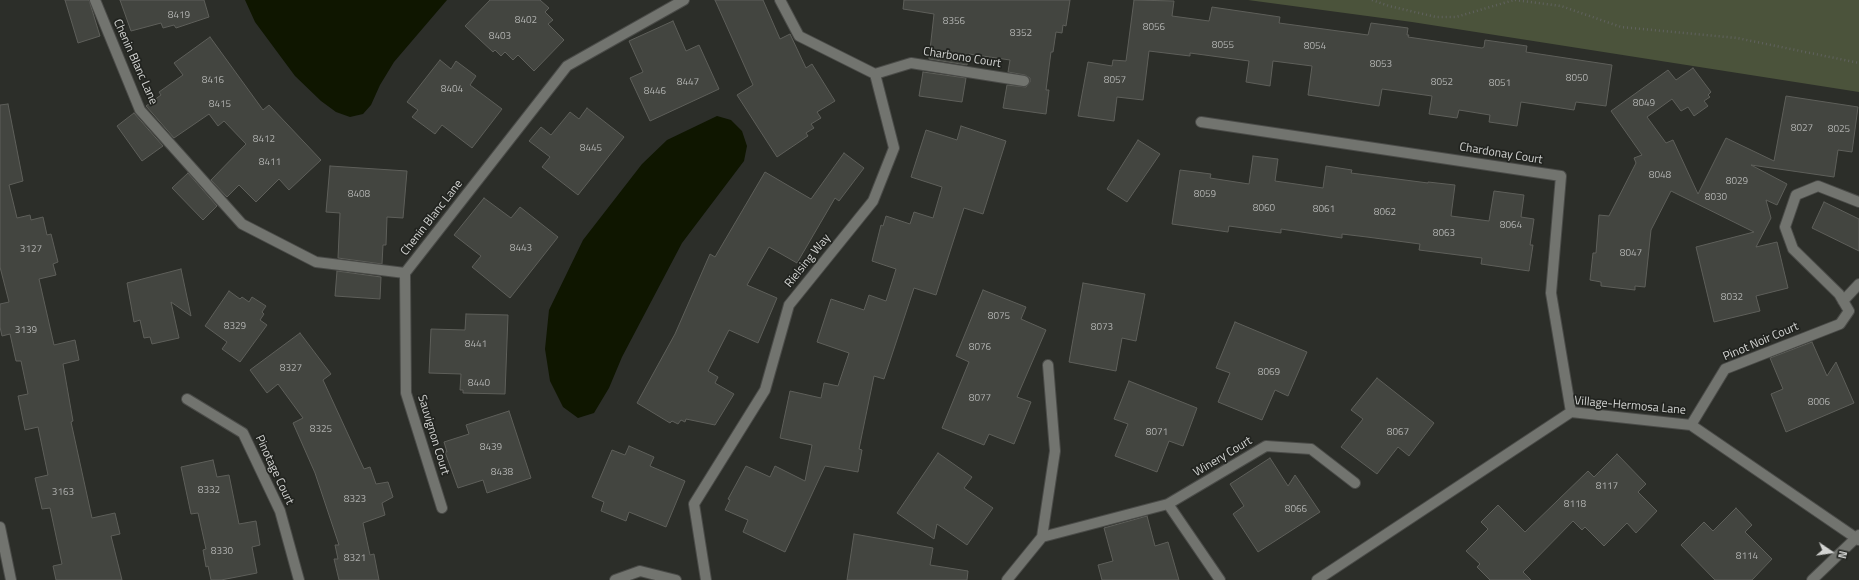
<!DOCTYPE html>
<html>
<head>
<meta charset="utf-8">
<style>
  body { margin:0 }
  #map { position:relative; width:1859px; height:580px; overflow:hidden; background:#2c2e29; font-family:"Titillium Web",sans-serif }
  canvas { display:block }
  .north { position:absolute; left:1811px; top:532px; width:40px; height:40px; -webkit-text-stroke:3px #222420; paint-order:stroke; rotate:103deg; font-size:11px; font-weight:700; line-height:16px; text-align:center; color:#d3d4d2 }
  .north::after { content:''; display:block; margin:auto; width:14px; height:18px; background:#d3d4d2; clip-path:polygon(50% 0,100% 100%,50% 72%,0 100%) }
</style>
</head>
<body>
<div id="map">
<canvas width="1859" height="580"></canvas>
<div class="north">N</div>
</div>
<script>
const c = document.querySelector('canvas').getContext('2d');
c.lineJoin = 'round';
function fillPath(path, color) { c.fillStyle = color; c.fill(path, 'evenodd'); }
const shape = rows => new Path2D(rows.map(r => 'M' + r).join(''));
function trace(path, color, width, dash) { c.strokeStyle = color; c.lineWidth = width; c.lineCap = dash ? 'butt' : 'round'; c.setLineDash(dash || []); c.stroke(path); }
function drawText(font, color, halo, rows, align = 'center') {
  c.font = font + ' "Titillium Web",sans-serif'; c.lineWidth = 3.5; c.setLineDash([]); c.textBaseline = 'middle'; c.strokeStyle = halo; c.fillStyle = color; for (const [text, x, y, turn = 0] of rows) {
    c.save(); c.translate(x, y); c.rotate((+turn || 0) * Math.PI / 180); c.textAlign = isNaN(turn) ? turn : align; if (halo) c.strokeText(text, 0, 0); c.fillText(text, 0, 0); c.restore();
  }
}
const green = shape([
  [1248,0,1859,0,1859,92,1412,22]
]);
const water = shape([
  [245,0,447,0,394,62,380,85,371,105,363,114,350,117,336,112,321,101,295,76,255,22],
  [717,116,731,120,742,131,747,146,744,161,682,243,622,357,609,388,594,413,578,418,563,407,550,381,545,349,549,310,583,240,642,164,667,140]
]);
const building = shape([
  [65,0,89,0,100,36,78,43,65,0],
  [120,0,204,0,209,17,176,28,174,25,163,28,161,23,131,31,120,0],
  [490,0,540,0,549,8,545,12,553,20,548,24,564,40,534,71,518,55,513,60,505,52,501,56,495,50,493,52,465,26,490,0],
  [715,0,763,0,780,39,790,34,806,68,812,64,835,101,817,112,821,118,811,124,814,128,806,133,808,136,777,157,737,95,753,85,715,0],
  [904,0,1070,0,1066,26,1063,25,1062,33,1056,32,1053,52,1051,52,1046,90,1049,90,1046,114,1003,108,1007,85,1026,87,1030,82,1030,78,1025,75,1008,72,1010,60,969,54,967,65,929,59,934,14,903,9,904,0],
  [1134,0,1174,1,1172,16,1209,21,1212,7,1280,17,1279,23,1368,35,1371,23,1408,28,1407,35,1409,35,1408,37,1482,48,1484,47,1485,40,1527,46,1526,52,1612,65,1606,106,1576,102,1574,110,1521,102,1517,126,1489,122,1490,115,1459,110,1457,118,1429,114,1432,96,1382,89,1379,106,1308,95,1312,66,1273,61,1270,86,1246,82,1249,61,1190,53,1190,56,1149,51,1143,100,1117,97,1114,121,1078,116,1088,62,1112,66,1113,60,1126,61,1134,0],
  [673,21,686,51,699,45,719,89,650,121,630,78,643,72,629,41,673,21],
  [210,37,263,110,269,105,321,160,289,190,279,179,256,202,239,185,227,197,211,180,246,144,224,121,218,126,209,114,174,138,146,106,161,95,159,92,183,75,174,63,210,37],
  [440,60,451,69,456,61,476,76,470,85,502,109,472,148,442,125,435,134,412,117,418,110,407,102,440,60],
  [1693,68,1711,92,1708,95,1710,97,1704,101,1708,106,1694,116,1688,107,1681,111,1672,99,1647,117,1666,143,1673,140,1698,194,1726,138,1774,161,1786,96,1858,107,1852,152,1838,150,1834,177,1751,165,1787,184,1777,205,1766,200,1771,218,1756,247,1777,242,1788,288,1756,296,1760,311,1714,322,1696,247,1754,232,1671,191,1651,230,1645,287,1635,286,1635,290,1601,286,1601,282,1590,280,1593,253,1596,253,1599,215,1609,216,1636,163,1634,158,1642,155,1611,111,1668,70,1676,80,1693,68],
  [923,72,966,78,962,102,919,96,923,72],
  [8,104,23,181,9,185,17,218,30,215,31,220,43,217,47,235,51,234,58,262,53,264,56,275,39,279,54,345,75,340,79,360,63,364,73,421,71,422,92,518,115,513,120,534,111,536,122,580,56,580,53,566,62,564,50,508,42,509,35,478,48,475,38,427,25,430,18,396,28,394,21,361,16,361,10,334,2,336,0,327,0,304,9,302,0,267,0,105,8,104],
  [587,108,624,137,578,195,542,167,550,157,529,141,541,127,551,135,570,112,579,119,587,108],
  [134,113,163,146,142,161,117,126,134,113],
  [961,126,1006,141,983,214,964,208,936,295,914,288,884,379,874,376,859,449,862,450,858,472,825,466,785,552,743,532,748,520,725,510,730,500,728,499,746,466,770,477,775,466,805,481,812,445,780,438,790,391,821,398,824,383,838,386,849,353,817,342,831,299,864,310,869,295,886,301,896,269,872,261,881,225,883,226,886,216,910,224,914,212,933,218,942,187,911,177,926,130,957,140,961,126],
  [1138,140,1160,154,1127,202,1107,189,1138,140],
  [844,153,864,168,839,201,835,198,797,263,769,247,747,285,777,298,758,343,729,330,708,371,718,377,715,383,734,394,715,425,686,419,685,422,681,420,678,424,672,421,670,423,637,403,675,334,710,254,715,257,765,172,811,199,844,153],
  [1253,156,1278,159,1275,181,1323,188,1326,166,1352,170,1351,173,1428,183,1428,182,1455,185,1451,216,1489,221,1494,191,1524,195,1521,217,1534,219,1530,245,1533,245,1529,271,1481,264,1482,258,1419,250,1420,244,1367,237,1342,234,1342,238,1281,229,1281,233,1229,226,1228,232,1172,224,1180,170,1211,174,1210,178,1249,184,1253,156],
  [330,166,407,171,403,218,387,217,386,245,383,245,382,264,338,258,340,213,326,212,330,166],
  [188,173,217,206,203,220,172,188,188,173],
  [484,198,511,218,520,207,558,237,510,298,472,267,481,256,454,235,484,198],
  [1824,202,1859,219,1859,251,1812,228,1824,202],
  [181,269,191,316,171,302,179,338,152,344,150,337,144,338,140,320,134,322,127,283,181,269],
  [337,271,381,277,380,299,335,296,337,271],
  [1083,283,1145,294,1136,341,1122,338,1116,371,1069,362,1083,283],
  [983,290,1026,307,1021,319,1046,330,1017,397,1031,402,1014,444,989,434,984,445,942,428,969,362,956,356,983,290],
  [229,291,240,299,242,297,249,302,252,297,266,306,262,312,264,314,260,320,267,325,240,362,222,349,227,342,205,326,229,291],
  [466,314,508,315,505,394,463,393,463,390,460,390,461,374,429,373,431,329,465,330,466,314],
  [1235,322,1307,352,1288,396,1275,390,1262,420,1218,402,1230,373,1216,368,1235,322],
  [300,333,331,374,323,380,364,469,370,467,376,484,388,482,393,497,382,503,385,515,363,523,370,555,374,554,379,580,339,580,334,559,338,559,335,545,339,545,315,473,293,423,303,418,278,384,267,393,250,370,300,333],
  [1812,342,1827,376,1836,362,1854,403,1786,432,1771,394,1783,389,1770,358,1812,342],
  [1377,378,1434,423,1409,456,1398,447,1377,474,1341,447,1363,419,1351,410,1377,378],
  [1129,381,1197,408,1183,446,1169,441,1157,472,1115,456,1128,424,1114,419,1129,381],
  [509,411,531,478,487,493,483,480,458,488,445,452,447,452,444,442,469,434,466,425,509,411],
  [629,446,654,457,650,466,685,481,666,527,629,512,626,521,601,511,604,502,592,497,612,450,625,455,629,446],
  [938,453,972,477,964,488,993,508,967,545,937,524,934,539,897,513,938,453],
  [1617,454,1646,484,1638,492,1657,511,1636,533,1627,523,1604,546,1585,527,1582,530,1573,521,1523,572,1531,580,1490,580,1477,567,1480,564,1466,551,1488,529,1481,522,1498,505,1525,532,1588,471,1594,477,1617,454],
  [1270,458,1288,486,1295,475,1320,512,1258,552,1233,514,1244,506,1230,484,1270,458],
  [213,460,217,477,229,475,239,524,256,521,260,545,252,547,257,573,221,580,211,580,208,566,206,567,203,550,206,549,198,513,191,514,181,467,213,460],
  [1736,508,1752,525,1745,532,1772,559,1752,580,1715,580,1681,545,1704,522,1713,531,1736,508],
  [1147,516,1155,546,1168,542,1179,580,1102,580,1098,565,1113,561,1104,528,1147,516],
  [854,534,933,548,930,565,968,571,967,580,847,580,854,534]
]);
const path = shape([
  [1372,0,1389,6,1436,17,1456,17,1514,0],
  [1515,0,1561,6,1621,27,1737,38,1859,63]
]);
const service = shape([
  [95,0,140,110,242,224,316,262,405,273],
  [875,74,911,63,1024,81],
  [405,273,567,66,684,0],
  [405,273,406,393,442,508],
  [187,399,243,433,280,511,299,580],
  [615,580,640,571,676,580],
  [706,580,694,504,765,390,789,305,873,201,894,148,875,74,799,36,780,0]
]);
const minor = shape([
  [1201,122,1561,176,1551,293,1571,412],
  [1843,301,1859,284],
  [1691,425,1725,369,1840,324,1849,311,1839,294,1793,249,1785,227,1796,195,1818,186,1859,202],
  [1168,504,1220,580],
  [0,527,11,580],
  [1042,537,1055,451,1048,365],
  [1007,580,1042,537,1168,504,1266,446,1311,449,1355,483],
  [1317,580,1571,412,1691,425,1859,540]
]);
const tertiary = shape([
  [1812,580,1859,535]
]);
const numberNames = [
  ["8419",179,16],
  ["8402",526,21],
  ["8356",954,22],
  ["8056",1154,28],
  ["8352",1021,34],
  ["8403",500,37],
  ["8055",1223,46],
  ["8054",1315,47],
  ["8053",1381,65],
  ["8050",1577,79],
  ["8416",213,81],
  ["8057",1115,81],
  ["8447",688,83],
  ["8052",1442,83],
  ["8051",1500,84],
  ["8404",452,90],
  ["8446",655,92],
  ["8049",1644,104],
  ["8415",220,105],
  ["8027",1802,129],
  ["8025",1839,130],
  ["8412",264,140],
  ["8445",591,149],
  ["8411",270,163],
  ["8048",1660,176],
  ["8029",1737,182],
  ["8408",359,195],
  ["8059",1205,195],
  ["8030",1716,198],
  ["8060",1264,209],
  ["8061",1324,210],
  ["8062",1385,213],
  ["8064",1511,226],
  ["8063",1444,234],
  ["8443",521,249],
  ["3127",31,250],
  ["8047",1631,254],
  ["8032",1732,298],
  ["8075",999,317],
  ["8329",235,327],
  ["8073",1102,328],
  ["3139",26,331],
  ["8441",476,345],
  ["8076",980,348],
  ["8327",291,369],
  ["8069",1269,373],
  ["8440",479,384],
  ["8077",980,399],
  ["8006",1819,403],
  ["8325",321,430],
  ["8071",1157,433],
  ["8067",1398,433],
  ["8439",491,448],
  ["8438",502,473],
  ["8117",1607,487],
  ["8332",209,491],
  ["3163",63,493],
  ["8323",355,500],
  ["8118",1575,505],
  ["8066",1296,510],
  ["8330",222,552],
  ["8114",1747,557],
  ["8321",355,559]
];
const streetNames = [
  ["Charbono Court",962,58,9],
  ["Chenin Blanc Lane",135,62,66],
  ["Chardonay Court",1501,154,9],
  ["Chenin Blanc Lane",432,218,-52],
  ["Rielsing Way",808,261,-51],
  ["Pinot Noir Court",1761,342,-23],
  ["Village-Hermosa Lane",1630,406,5],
  ["Sauvignon Court",433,435,73],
  ["Winery Court",1223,457,-31],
  ["Pinotage Court",274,470,65]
];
fillPath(green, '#4b533b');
fillPath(water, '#0f1600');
fillPath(building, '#434540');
trace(building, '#5e5f5a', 1);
trace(service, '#4a4b48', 12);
trace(minor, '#4a4b48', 12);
trace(tertiary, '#4a4b48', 12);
trace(path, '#60625e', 2.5, [1, 3]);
trace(service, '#72746f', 10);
trace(minor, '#72746f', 10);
trace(tertiary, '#72746f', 10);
drawText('10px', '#afb0ae', null, numberNames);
drawText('12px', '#d3d4d2', '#222420', streetNames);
</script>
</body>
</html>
